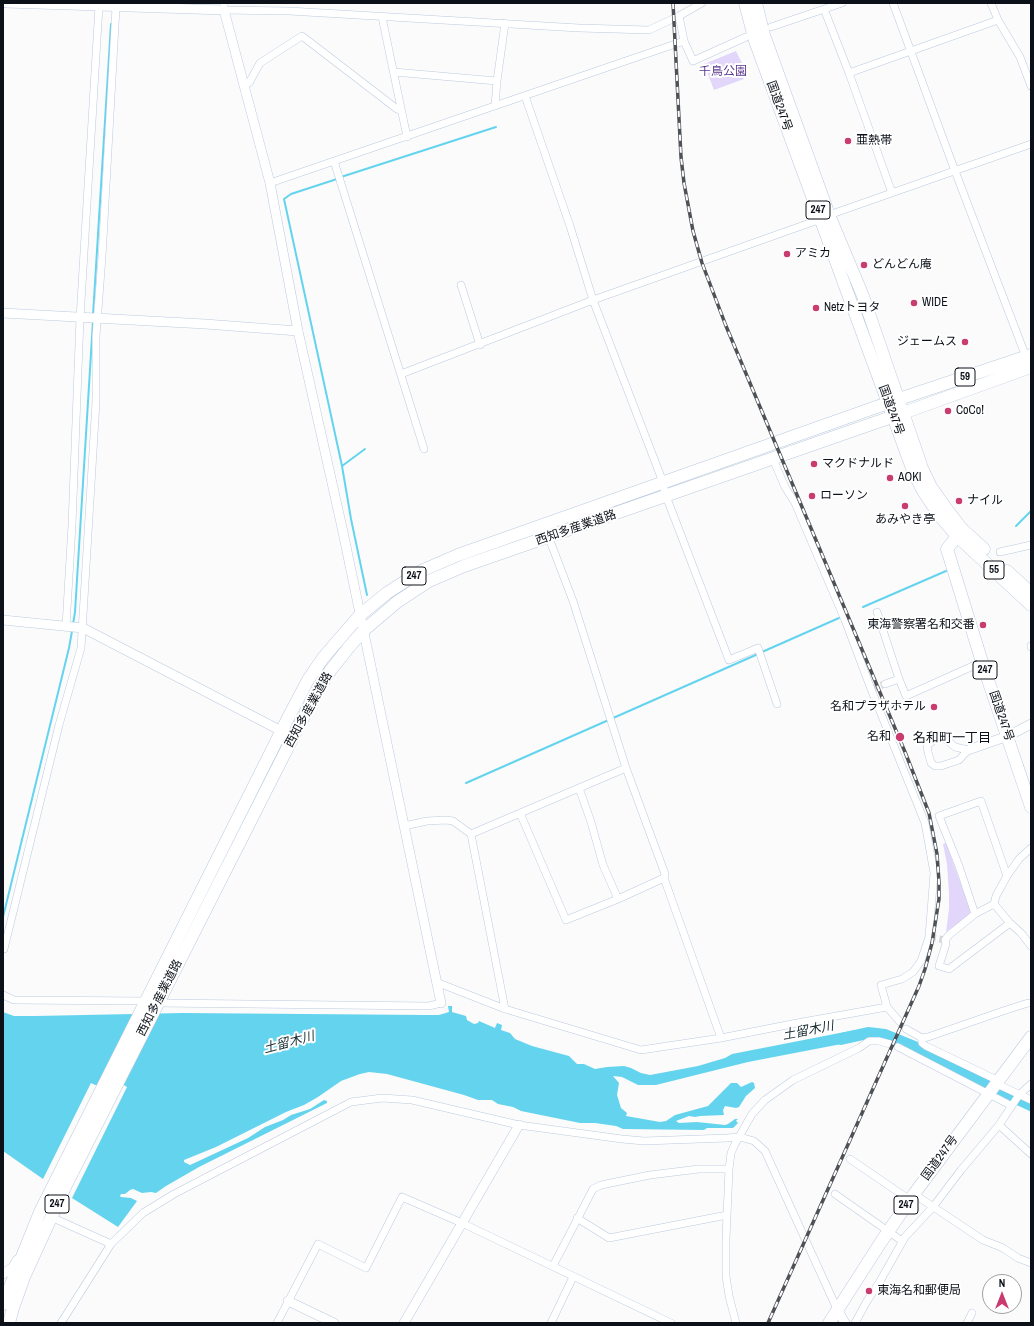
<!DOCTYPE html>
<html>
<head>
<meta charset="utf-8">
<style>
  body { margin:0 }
  #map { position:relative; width:1034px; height:1326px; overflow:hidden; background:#fbfbfb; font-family:"Archivo Narrow",sans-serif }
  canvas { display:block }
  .frame { position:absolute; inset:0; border:4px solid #0c1119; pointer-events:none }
  .north { position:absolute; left:982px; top:1274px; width:40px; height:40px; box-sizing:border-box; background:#fff; border:1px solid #9ea0a3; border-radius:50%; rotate:0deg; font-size:11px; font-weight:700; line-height:16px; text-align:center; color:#0c1119 }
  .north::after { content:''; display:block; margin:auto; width:14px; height:18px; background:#c83c6f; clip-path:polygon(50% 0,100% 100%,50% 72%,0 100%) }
</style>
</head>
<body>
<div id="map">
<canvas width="1034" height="1326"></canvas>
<div class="frame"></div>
<div class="north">N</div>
</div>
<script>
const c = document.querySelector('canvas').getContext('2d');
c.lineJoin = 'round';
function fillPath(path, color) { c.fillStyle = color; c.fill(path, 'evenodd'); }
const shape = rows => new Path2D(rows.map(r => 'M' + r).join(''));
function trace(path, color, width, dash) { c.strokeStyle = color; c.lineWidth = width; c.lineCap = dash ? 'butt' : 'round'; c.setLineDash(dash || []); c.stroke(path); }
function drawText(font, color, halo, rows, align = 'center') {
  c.font = font + ' "Archivo Narrow","Noto Sans JP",sans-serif'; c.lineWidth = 4; c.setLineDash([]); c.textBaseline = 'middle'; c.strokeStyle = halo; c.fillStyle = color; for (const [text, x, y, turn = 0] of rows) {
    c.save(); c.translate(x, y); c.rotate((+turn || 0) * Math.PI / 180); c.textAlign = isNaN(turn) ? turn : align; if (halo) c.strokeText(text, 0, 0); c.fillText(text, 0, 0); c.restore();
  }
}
const green = shape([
  [736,51,742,63,737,65,744,79,714,90,704,64],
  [946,843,971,912,963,920,946,932,949,909,949,893,947,864,943,844]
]);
const water = shape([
  [448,1006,452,1006,452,1012,466,1016,467,1020,474,1024,478,1023,479,1021,495,1028,497,1023,502,1025,501,1030,510,1033,515,1039,532,1046,569,1056,577,1064,584,1064,595,1069,607,1067,624,1066,631,1068,641,1073,650,1075,698,1066,725,1058,732,1054,855,1030,857,1041,748,1062,656,1085,638,1085,622,1077,613,1076,619,1083,617,1095,621,1108,627,1113,626,1116,660,1122,666,1121,675,1115,708,1106,731,1083,737,1083,741,1087,752,1082,754,1083,755,1088,746,1096,739,1107,736,1108,725,1106,723,1110,724,1115,700,1116,695,1117,689,1116,676,1121,679,1123,697,1122,725,1125,728,1124,735,1119,738,1119,736,1121,738,1123,733,1128,707,1128,704,1130,623,1129,616,1126,595,1123,580,1123,521,1111,513,1107,498,1104,492,1100,478,1100,464,1095,387,1074,369,1072,360,1074,341,1081,318,1097,304,1105,286,1112,216,1147,184,1160,184,1162,190,1165,248,1138,265,1127,283,1120,291,1115,310,1109,324,1100,327,1101,327,1103,199,1167,166,1186,156,1193,151,1192,142,1193,133,1189,130,1190,125,1194,121,1194,120,1196,121,1197,131,1198,137,1201,118,1227,72,1198,127,1087,124,1085,95,1085,91,1083,43,1179,3,1151,3,1012,14,1016,35,1016,182,1013,427,1015,439,1015,449,1012]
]);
const stream = shape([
  [341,177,496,127],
  [337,179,291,194,284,199,342,466],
  [93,315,111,24],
  [365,449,342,466,351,519,367,595],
  [1016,526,1031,511],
  [863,607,946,571],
  [73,624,75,612,93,321],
  [762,652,839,618],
  [466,783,758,654],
  [3,917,69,648,72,631]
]);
const river = shape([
  [841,1039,868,1033,885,1035,917,1048,982,1080,997,1089,1031,1105]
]);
const minorTunnel = shape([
  [871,689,885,684],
  [929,937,945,940]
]);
const minor = shape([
  [224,3,224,10,289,11,579,28,649,30,679,16,684,41,693,61,746,37],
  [893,3,955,171,1026,357],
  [991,3,998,20,1020,57,1031,86],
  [824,9,849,73,892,193],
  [679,16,702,3],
  [382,17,407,137],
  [771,27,842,3],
  [394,72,497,81],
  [849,73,998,20],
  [244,85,249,83,260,63,302,36,397,109,401,110],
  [525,96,570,226,593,300,661,477,666,496,729,660,758,648,777,704],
  [495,106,497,81,505,23],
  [334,161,424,449],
  [270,183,684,41],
  [829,215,1031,144],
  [461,285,480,345],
  [401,374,593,300,821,219],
  [773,459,785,487,795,503,845,620,871,689,925,823,934,873,929,937,921,961,913,972,902,979,881,985,887,1007,900,1022],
  [547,533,573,601,626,768,665,874,664,878,721,1038],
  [1000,552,1031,545],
  [877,612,899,679,906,696,982,662],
  [66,626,72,525,80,318,99,6],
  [1031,646,1031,647],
  [885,684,899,679],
  [936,738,942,738,947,740,955,747,968,750,959,760,941,766,935,766,931,763,928,752,927,746,936,738],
  [579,788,591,822,603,865,618,899],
  [520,813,566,920,618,899,664,878],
  [404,826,427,821,446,820,453,821,471,834,505,1009],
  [471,834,626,768],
  [994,904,1010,923,1021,933,1031,946],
  [975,914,959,866,939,816,981,801,1007,876],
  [1010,923,949,969,939,966,946,944,945,940,949,935,975,914,994,904,996,896,1007,876,1019,859,1031,848],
  [4,949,59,725,81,648,96,402,96,336,102,257,116,7],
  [436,982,505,1009,641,1050,721,1038,797,1023,887,1007],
  [3,995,14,1000,147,1001],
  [158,1003,429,1006,441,1003],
  [906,1029,922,1038,928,1037,1006,1010,1028,1003,1031,1003],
  [922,1038,922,1043,926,1046,999,1081],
  [898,1047,1012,1106],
  [997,1084,1031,1100],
  [999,1125,1031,1154],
  [850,1159,910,1200],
  [835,1194,902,1241],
  [914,1194,983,1240,1003,1248,1018,1258,1031,1263],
  [51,1217,111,1244],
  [577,1218,609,1238,727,1215],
  [553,1266,593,1189,601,1185,650,1175,699,1169,729,1169],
  [61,1323,111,1244,143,1213,174,1194,351,1102,382,1098,412,1100,519,1125,622,1139,644,1141,727,1138,740,1137,754,1141,765,1151,837,1309],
  [277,1323,318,1244,366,1268,402,1197,462,1223,671,1323],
  [551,1323,573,1277],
  [736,1323,729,1296,726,1276,726,1239,729,1169,731,1153,735,1144,752,1114,765,1100,793,1080,859,1048,869,1041,879,1041,890,1044],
  [855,1323,867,1301,879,1283,905,1237,933,1207,961,1170,999,1125,1019,1095,1031,1084],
  [967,1323,972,1313]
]);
const tertiary = shape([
  [6,3,224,10,270,183,298,331,343,532,441,1003],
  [3,313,205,324,298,331],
  [3,620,83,628,293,737],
  [968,750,1008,736,1031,724],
  [3,1274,13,1267,17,1260],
  [288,1301,334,1323],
  [837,1309,845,1323],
  [404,1323,519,1125]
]);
const primary = shape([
  [899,399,1031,355],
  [903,413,1031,367],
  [961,528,984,549],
  [957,536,1031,605],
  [1007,571,1031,593]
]);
const trunk = shape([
  [745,3,755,41,913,471,923,491,939,515,957,536,947,549,982,662,1031,807],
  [756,3,764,35,829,215,863,296,922,468,931,487,945,507,961,528],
  [3,1304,40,1212,288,718,308,680,323,658,360,615,387,593,421,571,458,555,899,399],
  [9,1323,13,1308,24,1277,66,1185,293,737,316,694,330,671,349,647,363,631,397,602,429,581,464,566,903,413],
  [829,1323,881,1242,914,1194,1031,1037]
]);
const rail = shape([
  [673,3,681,157,684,183,693,231,702,263,726,326,905,752,929,813,937,854,939,882,939,899,932,943,925,969,919,986,768,1323]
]);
const markers = [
  [848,141,4,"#c83c6f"],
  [787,254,4,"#c83c6f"],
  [864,265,4,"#c83c6f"],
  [914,303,4,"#c83c6f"],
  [816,308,4,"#c83c6f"],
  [965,342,4,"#c83c6f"],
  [948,411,4,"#c83c6f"],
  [814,464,4,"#c83c6f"],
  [890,478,4,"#c83c6f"],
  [812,496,4,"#c83c6f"],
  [959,501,4,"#c83c6f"],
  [905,506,4,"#c83c6f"],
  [983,625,4,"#c83c6f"],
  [934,707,4,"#c83c6f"],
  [900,737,5,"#c83c6f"],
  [869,1291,4,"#c83c6f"]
];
const shields = [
  [818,210,24],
  [965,377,20],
  [994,570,20],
  [414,576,24],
  [985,670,24],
  [57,1204,24],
  [906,1205,24]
];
const shieldNames = [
  ["247",818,210],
  ["59",965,377],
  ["55",994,570],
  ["247",414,576],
  ["247",985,670],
  ["247",57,1204],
  ["247",906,1205]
];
const parkNames = [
  ["千鳥公園",723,72]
];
const streetNames = [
  ["国道247号",779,106,70],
  ["国道247号",891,410,70],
  ["西知多産業道路",576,528,-19],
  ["西知多産業道路",309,710,-61],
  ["国道247号",1001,716,71],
  ["西知多産業道路",160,998,-63],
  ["国道247号",940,1158,-54]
];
const poiNames = [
  ["亜熱帯",856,141],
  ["アミカ",795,254],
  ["どんどん庵",872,265],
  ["WIDE",922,303],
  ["Netzトヨタ",824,308],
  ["ジェームス",957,342,"right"],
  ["CoCo!",956,411],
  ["マクドナルド",822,464],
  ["AOKI",898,478],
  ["ローソン",820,496],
  ["ナイル",967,501],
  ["あみやき亭",905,520,"center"],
  ["東海警察署名和交番",975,625,"right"],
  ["名和プラザホテル",926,707,"right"],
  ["名和",891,737,"right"],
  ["東海名和郵便局",877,1291]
];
const neighbourhoodNames = [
  ["名和町一丁目",952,739]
];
const waterNames = [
  ["土留木川",808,1031,-11],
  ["土留木川",289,1043,-15]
];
fillPath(green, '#e2d7fa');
fillPath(water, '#64d4ee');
trace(stream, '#64d4ee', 2);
trace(river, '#64d4ee', 12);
trace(minorTunnel, '#d7d8d9', 7, [7, 3.5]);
trace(minor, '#bbcadf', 8);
trace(tertiary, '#bbcadf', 10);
trace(primary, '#bbcadf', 13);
trace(trunk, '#bbcadf', 13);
trace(minor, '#fff', 7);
trace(tertiary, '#fff', 9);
trace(primary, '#fff', 12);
trace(trunk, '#fff', 12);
trace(rail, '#4e5257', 3.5);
trace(rail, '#fff', 2, [6]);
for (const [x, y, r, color] of markers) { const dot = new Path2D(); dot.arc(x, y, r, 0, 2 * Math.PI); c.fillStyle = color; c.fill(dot); trace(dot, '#fff', 1.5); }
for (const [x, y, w] of shields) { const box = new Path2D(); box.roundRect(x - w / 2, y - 9, w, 18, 3); c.fillStyle = '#fff'; c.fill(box); trace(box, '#0c1119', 1); }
drawText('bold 11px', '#0c1119', null, shieldNames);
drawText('12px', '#5a378d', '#fff', parkNames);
drawText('12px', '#0c1119', '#fff', streetNames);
drawText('12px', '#0c1119', '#fff', poiNames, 'left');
drawText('13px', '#0c1119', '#fff', neighbourhoodNames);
drawText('italic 13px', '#1a2e33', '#fff', waterNames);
</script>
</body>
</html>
